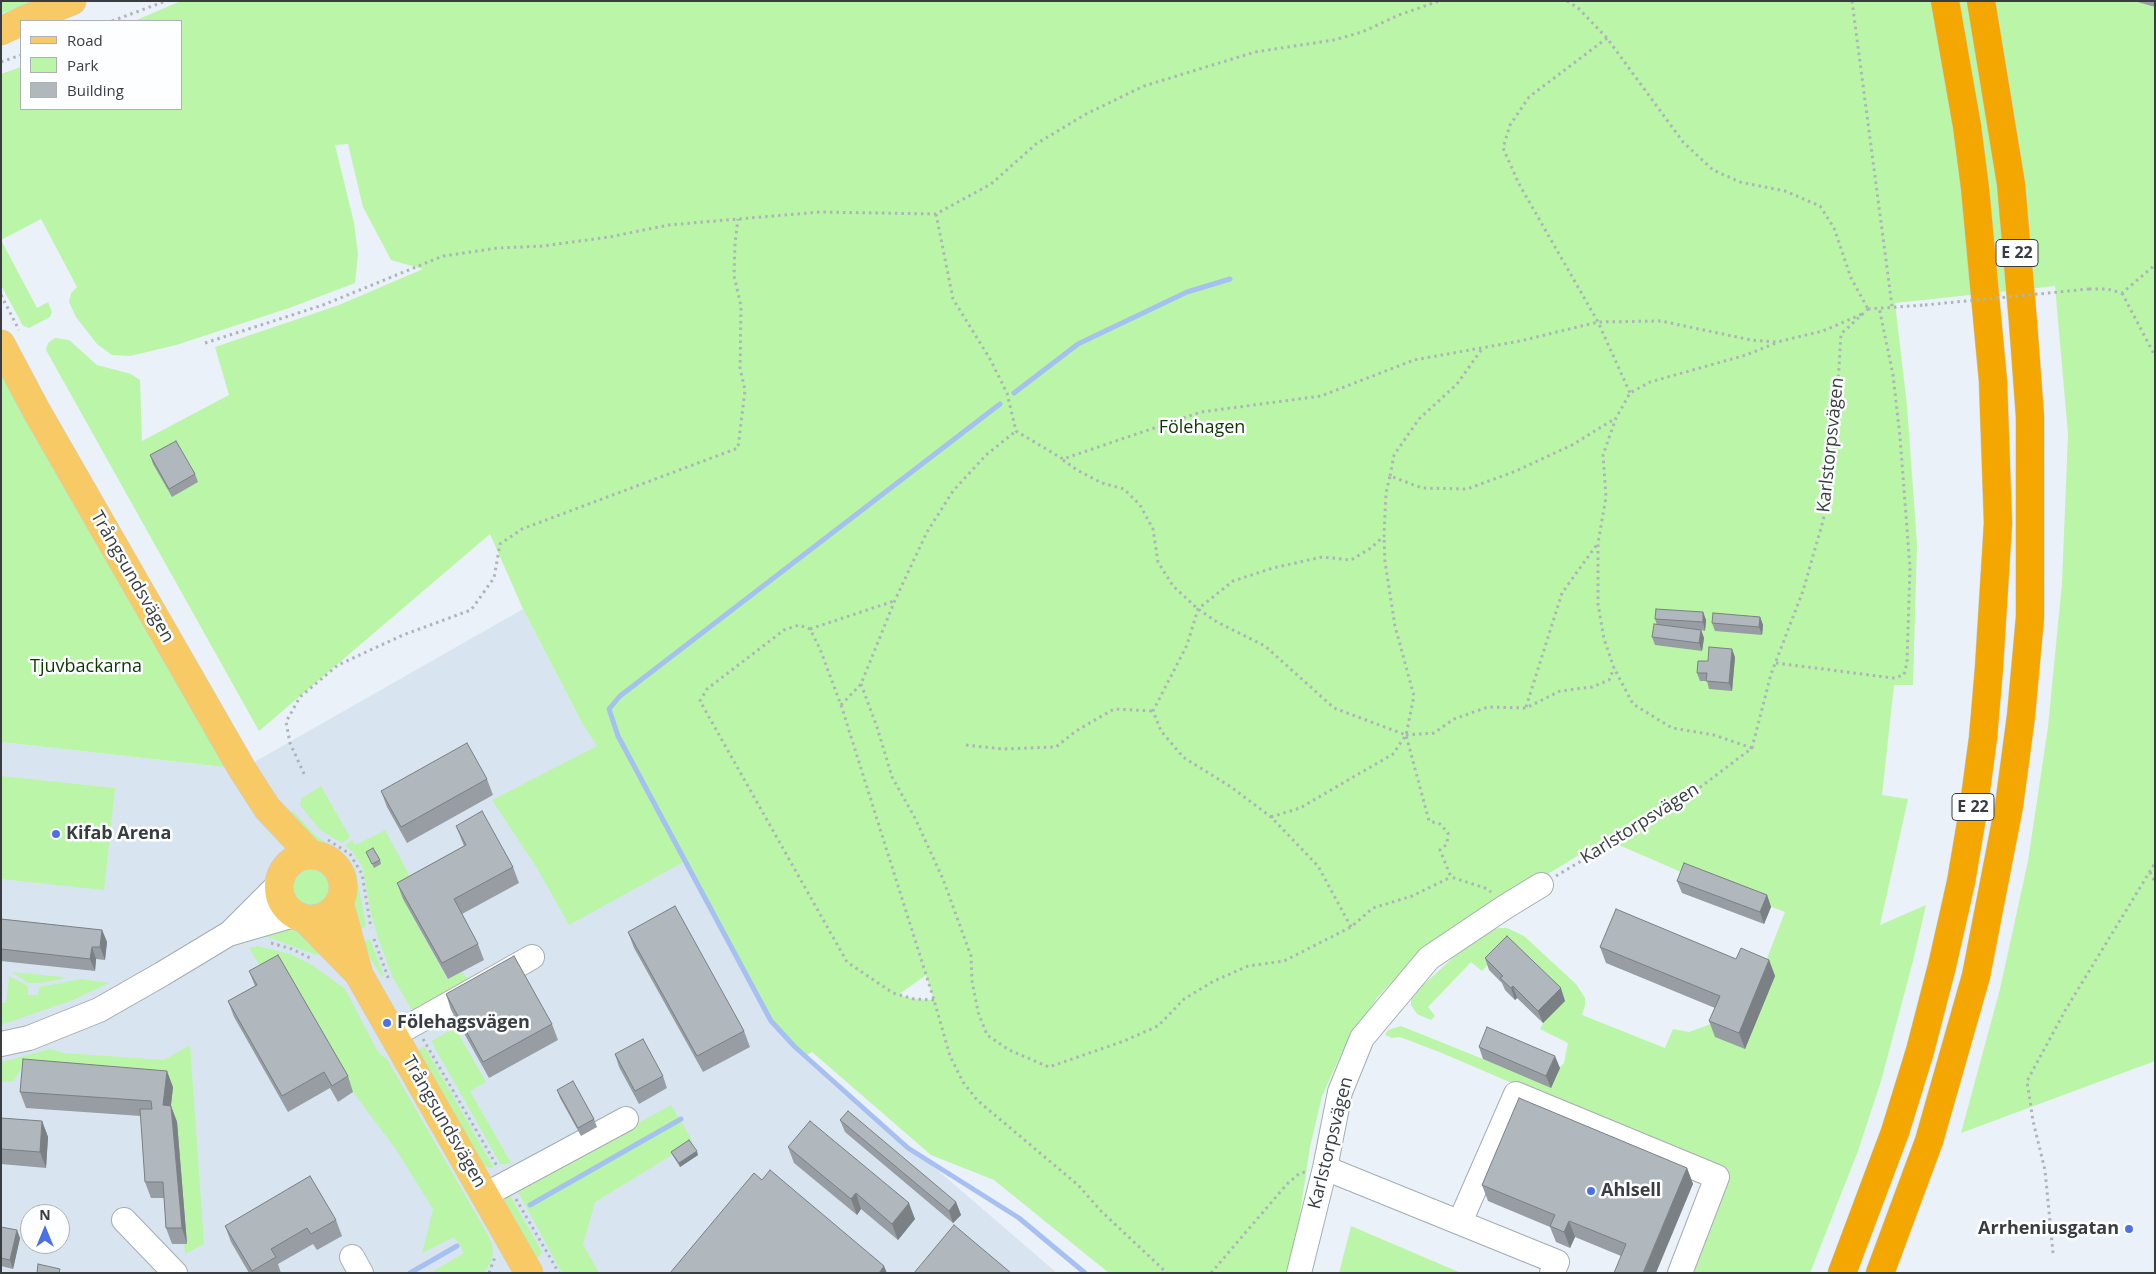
<!DOCTYPE html>
<html>
<head>
<meta charset="utf-8">
<style>
  body { margin:0 }
  #map { position:relative; width:2156px; height:1274px; overflow:hidden; background:#eaf1f8; font-family:"Open Sans",sans-serif }
  canvas { display:block }
  .frame { position:absolute; inset:0; border:2px solid #3a3d3f; pointer-events:none }
  .legend { position:absolute; left:20px; top:20px; width:162px; height:90px; box-sizing:border-box; background:#fcfeff; border:1px solid #aeb1b2; margin:0; padding:6px 9px; list-style:none; font-size:15px; color:#3a3d3f }
  .legend li { display:flex; align-items:center; gap:10px; height:25px }
  .legend b { width:25px; border:1px solid #aeb1b2 }
  .north { position:absolute; left:20px; top:1204px; width:50px; height:50px; box-sizing:border-box; background:#fcfeff; border:1px solid #aeb1b2; border-radius:50%; rotate:0deg; font-size:14px; font-weight:700; line-height:20px; text-align:center; color:#3a3d3f }
  .north::after { content:''; display:block; margin:auto; width:18px; height:22px; background:#4b71e5; clip-path:polygon(50% 0,100% 100%,50% 72%,0 100%) }
</style>
</head>
<body>
<div id="map">
<canvas width="2156" height="1274"></canvas>
<div class="frame"></div>
<ul class="legend">
<li><b style="height:6px;background:#f8ca66"></b>Road</li>
<li><b style="height:14px;background:#bbf5a8"></b>Park</li>
<li><b style="height:14px;background:#b0b7bd"></b>Building</li>
</ul>
<div class="north">N</div>
</div>
<script>
const c = document.querySelector('canvas').getContext('2d');
c.lineJoin = 'round';
function fillPath(path, color) { c.fillStyle = color; c.fill(path, 'evenodd'); }
const shape = rows => new Path2D(rows.map(r => 'M' + r).join(''));
function trace(path, color, width, dash) { c.strokeStyle = color; c.lineWidth = width; c.lineCap = dash ? 'butt' : 'round'; c.setLineDash(dash || []); c.stroke(path); }
function drawText(font, color, halo, rows, align = 'center') {
  c.font = font + ' "Open Sans",sans-serif'; c.lineWidth = 5; c.setLineDash([]); c.textBaseline = 'middle'; c.strokeStyle = halo; c.fillStyle = color; for (const [text, x, y, turn = 0] of rows) {
    c.save(); c.translate(x, y); c.rotate((+turn || 0) * Math.PI / 180); c.textAlign = isNaN(turn) ? turn : align; if (halo) c.strokeText(text, 0, 0); c.fillText(text, 0, 0); c.restore();
  }
}
const built = shape([
  [523,609,581,721,609,709,771,1021,805,1056,1057,1273,1,1273,1,742,242,769],
  [30,1214,60,1214,60,1244,30,1244]
]);
const green = shape([
  [1,1,35,1,1,14],
  [181,1,2134,1,2155,7,2155,1061,1961,1133,2000,989,2028,861,2048,727,2062,583,2068,434,2055,286,1895,303,1907,406,1917,544,1913,685,1894,685,1882,795,1908,799,1880,925,1926,905,1913,961,1881,1081,1858,1151,1810,1273,1686,1273,1726,1175,1442,1053,1400,1037,1392,1038,1385,1035,1388,1030,1401,1026,1483,1059,1559,1068,1564,1063,1568,1043,1540,1029,1543,1023,1507,945,1482,971,1471,962,1428,1007,1435,1016,1431,1020,1417,1014,1411,1005,1411,1000,1421,987,1456,955,1494,929,1500,928,1507,928,1524,936,1576,984,1585,998,1585,1005,1582,1015,1665,1048,1673,1029,1689,1032,1722,1020,1762,971,1785,912,1688,875,1605,839,1419,953,1377,998,1343,1050,1322,1096,1310,1147,1296,1240,1288,1273,1109,1273,994,1180,931,1155,812,1052,805,1056,795,1047,771,1021,685,861,569,925,537,868,492,800,597,746,581,721,523,609,490,534,259,731,46,350,48,343,55,338,69,340,97,365,131,374,140,380,142,441,229,395,215,347,339,305,423,269,391,260,363,207,348,144,335,145,354,223,358,254,355,283,289,308,176,345,130,356,112,355,97,344,76,317,69,302,71,293,77,287,41,219,1,240,37,308,48,302,52,312,50,317,29,328,23,326,1,285,1,74,21,67,21,109,181,109,181,21,134,21],
  [926,975,934,1000,914,999,898,995],
  [1,344,242,769,1,742],
  [1,776,115,788,104,890,1,879],
  [321,786,350,837,342,843,320,830,300,805,302,798],
  [293,811,315,835,345,856,349,860,347,863,335,852,317,843,289,813],
  [385,830,417,890,403,899,447,979,462,972,469,981,413,1012,392,976,377,935,371,913,362,866,352,851,345,846,352,840,355,845],
  [355,868,366,926,355,932,352,906,354,887,351,870],
  '291 888a19 19 0 1 1 38 0a19 19 0 1 1-38 0Z',
  [285,927,294,928,302,932,323,952,316,955,268,937,253,937],
  [370,939,384,976,382,977,361,943],
  [258,946,290,954,312,965,345,989,378,1052,388,1061,488,1235,492,1245,493,1253,491,1261,484,1273,430,1273,464,1253,454,1237,422,1253,433,1209,395,1148,268,979,249,948],
  [12,972,63,977,63,979,39,983,28,983],
  [9,976,28,986,28,995,38,995,39,987,81,979,109,983,73,1000,1,1025,1,1003,6,1003],
  [455,1028,486,1082,470,1091,511,1163,501,1165,431,1041],
  [190,1045,204,1244,185,1254,184,1244,187,1244,177,1122,26,1068,20,1070,14,1081,1,1082,1,1062,50,1049,64,1053,164,1060],
  [424,1046,494,1168,489,1168,481,1163,419,1053,419,1050],
  [671,1105,693,1142,595,1202,583,1244,599,1273,562,1273,517,1190],
  [508,1192,542,1252,540,1256,536,1258,504,1203],
  [1351,1226,1461,1273,1339,1273]
]);
const stream = shape([
  [1014,393,1078,344,1187,292,1230,279],
  [1000,404,620,696,609,709,618,736,771,1021,795,1047,908,1148,1019,1218,1085,1273],
  [530,1205,681,1119],
  [410,1273,457,1246]
]);
const path = shape([
  [1567,1,1578,8,1607,38,1683,142,1713,170,1740,182,1785,191,1820,206,1834,228,1851,278,1868,309],
  [1852,1,1892,306],
  [112,21,166,1],
  [1607,38,1529,97,1510,125,1503,148,1519,184,1598,322,1630,393],
  [1,62,21,55],
  [936,214,953,299,990,359,1007,393,1016,431,1063,459,1201,412,1321,396,1414,360,1520,341,1598,322,1661,321,1751,340,1777,342,1823,331,1862,314],
  [2089,289,2107,289,2122,293,2155,265],
  [2122,293,2155,356],
  [1,295,19,330],
  [1868,309,1925,305],
  [205,343,323,305,443,256,498,248,543,246,609,237,669,225,738,219,820,212,936,214,991,184,1036,144,1086,114,1144,86,1255,52,1334,40,1362,32,1399,15,1439,1],
  [1063,460,1077,470,1102,483,1124,489,1140,505,1153,529,1158,562,1173,586,1198,609,1217,622,1265,646,1334,708,1406,735,1429,821,1440,824,1448,833,1447,844,1440,850,1451,877,1485,888,1491,892],
  [1390,476,1394,455,1419,419,1457,384,1482,349],
  [810,629,894,601],
  [1776,663,1893,678,1904,675,1907,662,1910,568,1900,437,1893,375,1879,307],
  [861,684,877,727,892,777,915,818,943,879,971,956,972,981,978,1012,987,1035,1009,1050,1049,1067,1124,1041,1158,1026,1184,999,1214,981,1248,966,1284,961,1351,927,1373,908,1412,896,1451,877],
  [841,705,861,684,895,600,927,532,953,491,986,455,1016,431],
  [1526,707,1562,593,1598,543],
  [1406,735,1434,733,1454,719,1488,707,1526,708,1560,691,1592,687,1609,680,1614,668],
  [966,745,1003,749,1056,747,1076,731,1114,709,1153,711],
  [1752,748,1714,735,1672,728,1633,704,1614,668,1604,639,1598,604,1598,543,1606,497,1603,455,1616,418,1630,393,1650,382,1746,355,1776,343],
  [304,774,290,743,286,722,300,697,338,665,403,635,471,610,494,578,500,544,522,529,738,448,745,390,740,368,741,306,734,276,735,243,738,219],
  [1271,817,1300,808,1393,754,1406,735,1414,696,1395,626,1385,562,1384,536],
  [328,840,350,854,362,874,371,928],
  [2150,872,2155,882],
  [1556,876,1682,801,1752,748,1771,674,1803,591,1823,521,1833,466,1841,334,1868,309],
  [1351,927,1318,866,1271,817,1231,787,1183,757,1161,731,1153,711,1187,645,1198,609,1233,581,1273,568,1322,557,1351,560,1371,548,1384,536,1386,493,1390,476,1422,488,1467,489,1516,471,1572,445,1616,418],
  [374,939,389,980],
  [271,943,292,949,312,959],
  [934,1000,914,999,893,993,847,962,700,701,707,689,784,630,799,625,810,629,820,649,841,705,934,1000,950,1056,963,1082,977,1100,1078,1185,1101,1211,1167,1273],
  [423,1039,497,1166],
  [516,1199,559,1273],
  [2053,1253,2045,1170,2033,1121,2027,1081,2066,1009,2155,863],
  [489,1273,495,1257],
  [1211,1273,1287,1184,1300,1173,1305,1172]
]);
const minor = shape([
  [232,933,294,915],
  [394,1035,532,957],
  [1,1044,29,1038,99,1010,162,974,230,933,279,884],
  [1325,1168,1557,1262,1552,1273],
  [485,1195,626,1119],
  [124,1220,175,1273],
  [1460,1222,1516,1094,1717,1177,1680,1273],
  [352,1257,361,1273],
  [1299,1273,1325,1168,1340,1092,1362,1038,1429,958,1505,907,1541,885]
]);
const major = shape([
  [1,31,24,20,72,1],
  [1,344,36,410,242,769,267,808,311,855],
  '279 887a32 32 0 1 1 64 0a32 32 0 1 1-64 0Z',
  [339,902,358,971],
  [305,919,358,973,529,1273]
]);
const highway = shape([
  [1842,1273,1895,1132,1920,1051,1942,966,1961,882,1974,805,1983,738,1989,668,1998,523,1993,381,1975,188,1967,126,1945,1],
  [1880,1273,1929,1141,1976,976,2009,806,2021,716,2030,617,2030,417,2023,322,2011,184,1981,1]
]);
const pathBridge = shape([
  [1925,305,2089,289]
]);
const wall = shape([
  [2134,1,2155,1,2155,7],
  [150,455,195,474,198,482,172,497,153,464],
  [1703,612,1706,620,1705,631,1701,630,1704,638,1702,651,1655,645,1652,637,1657,625,1655,619],
  [1760,617,1763,625,1762,635,1715,631,1712,623],
  [1735,657,1732,691,1709,689,1707,681,1700,681,1697,673,1708,661],
  [487,779,493,795,407,843,387,807,381,791],
  [456,826,513,867,519,883,462,914,478,944,484,960,448,979,403,899,397,883,464,846],
  [366,852,380,860,381,864,374,868],
  [1677,881,1767,895,1771,907,1764,924,1682,893],
  [1,919,102,930,107,942,105,960,96,959,95,971,1,961],
  [628,932,744,1031,750,1047,703,1072,634,948],
  [1600,947,1736,959,1769,960,1775,976,1745,1049,1715,1037,1709,1021,1715,1008,1606,963],
  [1485,958,1565,1001,1543,1023,1517,998,1515,1000,1505,990,1502,983,1489,970],
  [249,971,348,1076,353,1092,338,1102,330,1088,288,1112,234,1017,228,1001,255,986],
  [446,994,552,1024,558,1040,489,1078,451,1010],
  [1479,1047,1560,1068,1551,1088,1483,1059],
  [615,1054,663,1076,667,1088,639,1104,619,1067],
  [173,1087,171,1106,177,1122,187,1244,172,1244,166,1228,164,1198,151,1198,145,1182,141,1116,26,1108,20,1092],
  [557,1090,594,1119,597,1127,581,1136,560,1098],
  [1,1118,42,1121,48,1137,46,1168,1,1164],
  [840,1120,956,1202,961,1215,953,1223,845,1132],
  [788,1147,915,1219,898,1240,861,1209,857,1215,794,1163],
  [671,1152,698,1155,680,1167,673,1156],
  [1687,1168,1693,1184,1621,1256,1575,1237,1570,1248,1556,1242,1550,1227,1488,1201,1482,1185],
  [336,1220,342,1236,317,1250,313,1244,278,1264,281,1273,249,1273,231,1242,225,1226],
  [1,1227,20,1238,13,1269,1,1266]
]);
const shadedWall = shape([
  [1703,612,1706,620,1705,631,1703,622],
  [1760,617,1763,625,1762,635,1759,627],
  [1701,630,1704,638,1702,651,1699,643],
  [1732,649,1735,657,1732,691,1729,683],
  [1767,895,1771,907,1764,924,1760,912],
  [102,930,107,942,105,960,100,947],
  [92,947,96,959,95,971,90,959],
  [1769,960,1775,976,1745,1049,1739,1033],
  [1513,986,1517,998,1515,1000,1511,988],
  [1561,988,1565,1001,1543,1023,1538,1011],
  [1555,1056,1560,1068,1551,1088,1546,1076],
  [167,1071,173,1087,169,1121,163,1105],
  [171,1106,177,1122,187,1244,182,1228],
  [42,1121,48,1137,46,1168,40,1152],
  [697,1151,698,1155,680,1167,679,1163],
  [1687,1168,1693,1184,1656,1273,1643,1273],
  [856,1193,861,1209,857,1215,851,1199],
  [956,1202,961,1215,953,1223,949,1211],
  [909,1203,915,1219,898,1240,892,1224],
  [1569,1221,1575,1237,1570,1248,1564,1232],
  [17,1230,20,1238,13,1269,10,1260],
  [884,1266,887,1273,879,1273]
]);
const building = shape([
  [176,441,195,474,169,489,150,455,176,441],
  [1656,609,1703,612,1703,622,1655,619,1656,609],
  [1713,613,1760,617,1759,627,1712,623,1713,613],
  [1654,624,1701,630,1699,643,1652,637,1654,624],
  [1709,647,1732,649,1729,683,1706,681,1707,673,1697,673,1698,661,1708,661,1709,647],
  [467,743,487,779,401,827,381,791,467,743],
  [482,811,513,867,454,899,478,944,442,963,397,883,466,845,456,826,482,811],
  [373,848,380,860,372,864,366,852,373,848],
  [1684,863,1767,895,1760,912,1677,881,1684,863],
  [675,906,744,1031,697,1056,628,932,675,906],
  [1616,909,1736,959,1741,948,1769,960,1739,1033,1709,1021,1720,996,1600,947,1616,909],
  [1,919,102,930,100,947,92,947,90,959,1,949,1,919],
  [1507,936,1561,988,1538,1011,1513,986,1511,988,1500,978,1503,976,1485,958,1507,936],
  [278,955,348,1076,332,1086,324,1072,282,1096,228,1001,257,985,249,971,278,955],
  [514,956,552,1024,483,1062,446,994,514,956],
  [1487,1027,1555,1056,1546,1076,1479,1047,1487,1027],
  [643,1039,663,1076,635,1091,615,1054,643,1039],
  [23,1059,167,1071,163,1105,171,1106,182,1228,166,1228,163,1182,145,1182,140,1109,152,1109,151,1101,20,1092,23,1059],
  [573,1081,594,1119,578,1128,557,1090,573,1081],
  [1519,1098,1687,1168,1643,1273,1614,1273,1626,1244,1569,1221,1564,1232,1550,1226,1555,1215,1482,1185,1519,1098],
  [848,1111,956,1202,949,1211,840,1120,848,1111],
  [1,1118,42,1121,40,1152,1,1149,1,1118],
  [810,1121,909,1203,892,1224,856,1193,851,1199,788,1147,810,1121],
  [689,1140,697,1151,679,1163,671,1152,689,1140],
  [770,1170,884,1266,879,1273,670,1273,754,1173,762,1180,770,1170],
  [310,1176,336,1220,311,1234,307,1228,271,1249,276,1257,252,1271,225,1226,310,1176],
  [954,1225,1011,1273,914,1273,954,1225],
  [1,1227,17,1230,10,1260,1,1258,1,1227],
  [38,1264,60,1269,59,1273,37,1273,38,1264]
]);
const markers = [
  [56,834,5,"#4b71e5"],
  [387,1023,5,"#4b71e5"],
  [1591,1191,5,"#4b71e5"],
  [2129,1229,5,"#4b71e5"]
];
const shields = [
  [2017,253,42],
  [1973,807,42]
];
const shieldNames = [
  ["E 22",2017,253],
  ["E 22",1973,807]
];
const parkNames = [
  ["Fölehagen",1202,428],
  ["Tjuvbackarna",86,667]
];
const streetNames = [
  ["Karlstorpsvägen",1831,445,-84],
  ["Trångsundsvägen",132,577,60],
  ["Karlstorpsvägen",1640,824,-32],
  ["Trångsundsvägen",444,1122,60],
  ["Karlstorpsvägen",1331,1143,-76]
];
const poiNames = [
  ["Kifab Arena",66,834],
  ["Fölehagsvägen",397,1023],
  ["Ahlsell",1601,1191],
  ["Arrheniusgatan",2119,1229,"right"]
];
fillPath(built, '#d8e5f1');
fillPath(green, '#bbf5a8');
trace(stream, '#a6c0f1', 5);
trace(minor, '#a5acb2', 26);
trace(major, '#cccdcd', 29);
trace(highway, '#cccdcd', 29);
trace(path, '#aeb4b9', 3, [2.5, 4]);
trace(minor, '#fff', 24);
trace(major, '#f8ca66', 28);
trace(highway, '#f4a700', 28);
trace(pathBridge, '#aeb4b9', 3, [2.5, 4]);
fillPath(wall, '#979da3');
fillPath(shadedWall, '#7b8084');
fillPath(building, '#b0b7bd');
trace(building, '#7b8084', 1);
for (const [x, y, r, color] of markers) { const dot = new Path2D(); dot.arc(x, y, r, 0, 2 * Math.PI); c.fillStyle = color; c.fill(dot); trace(dot, '#fcfeff', 2); }
for (const [x, y, w] of shields) { const box = new Path2D(); box.roundRect(x - w / 2, y - 13.5, w, 27, 4); c.fillStyle = '#fcfeff'; c.fill(box); trace(box, '#3a3d3f', 1); }
drawText('bold 16px', '#3a3d3f', null, shieldNames);
drawText('18px', '#103600', '#fcfeff', parkNames);
drawText('18px', '#3a3d3f', '#fcfeff', streetNames);
drawText('bold 18px', '#3a3d3f', '#fcfeff', poiNames, 'left');
</script>
</body>
</html>
